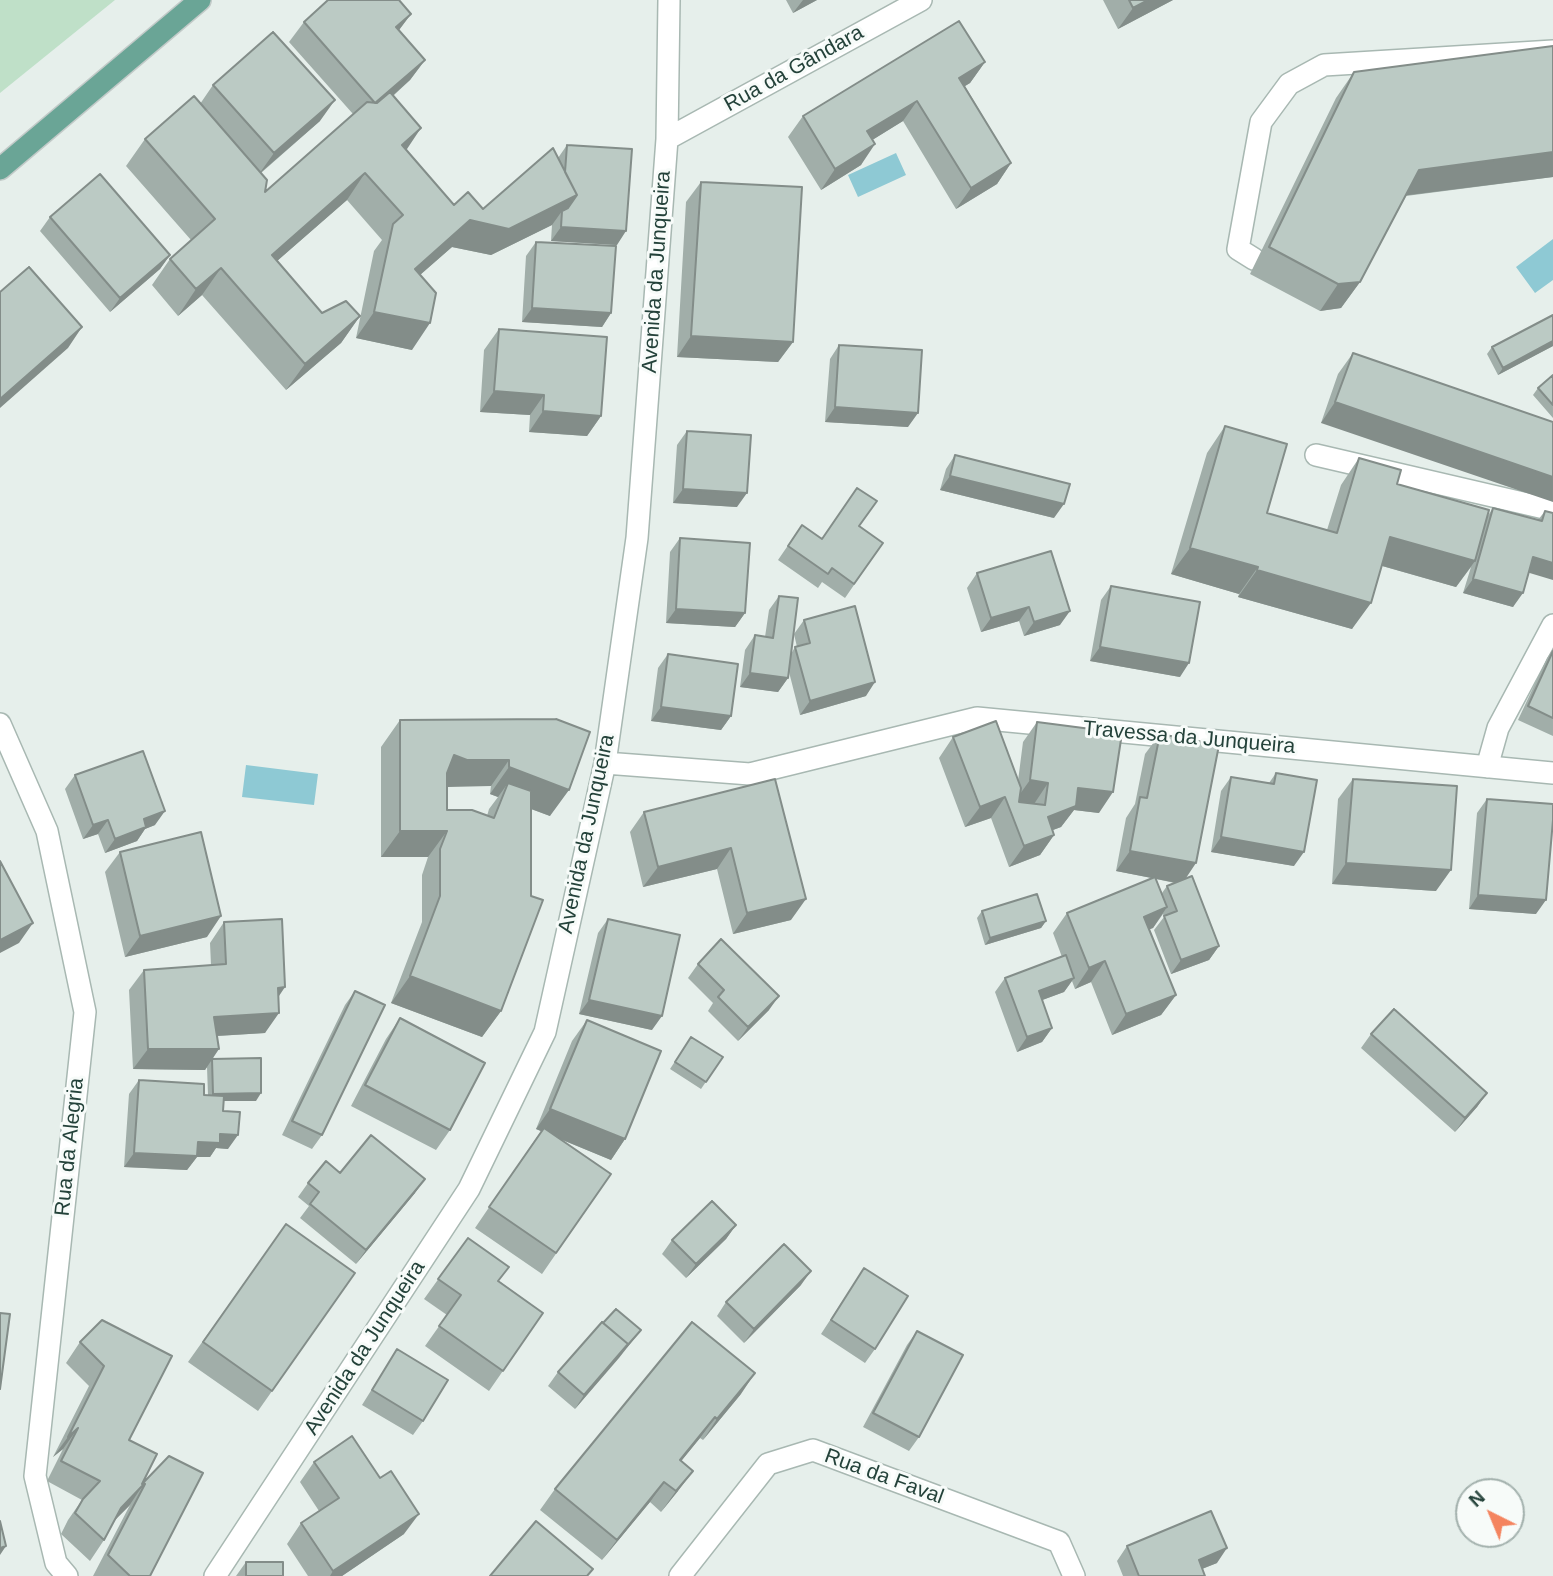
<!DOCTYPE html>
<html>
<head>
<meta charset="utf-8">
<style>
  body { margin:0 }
  #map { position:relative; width:1553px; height:1576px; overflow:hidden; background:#e6efeb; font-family:Helvetica,sans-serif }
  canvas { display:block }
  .north { position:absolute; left:1455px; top:1478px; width:70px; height:70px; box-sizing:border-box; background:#f7fbf9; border:2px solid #a3b1ad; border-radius:50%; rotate:317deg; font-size:19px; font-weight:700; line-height:28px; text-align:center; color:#24423a }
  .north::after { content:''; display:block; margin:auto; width:24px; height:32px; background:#f4845f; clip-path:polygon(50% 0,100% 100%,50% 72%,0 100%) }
</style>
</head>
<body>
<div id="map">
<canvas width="1553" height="1576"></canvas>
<div class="north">N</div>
</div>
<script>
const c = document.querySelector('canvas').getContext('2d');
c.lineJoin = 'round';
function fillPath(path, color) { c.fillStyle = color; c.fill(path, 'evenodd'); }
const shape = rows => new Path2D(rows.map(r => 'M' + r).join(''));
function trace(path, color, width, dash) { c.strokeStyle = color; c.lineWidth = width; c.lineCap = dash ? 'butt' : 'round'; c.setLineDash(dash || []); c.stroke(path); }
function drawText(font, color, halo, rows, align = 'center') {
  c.font = font + ' Helvetica,sans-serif'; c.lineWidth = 6; c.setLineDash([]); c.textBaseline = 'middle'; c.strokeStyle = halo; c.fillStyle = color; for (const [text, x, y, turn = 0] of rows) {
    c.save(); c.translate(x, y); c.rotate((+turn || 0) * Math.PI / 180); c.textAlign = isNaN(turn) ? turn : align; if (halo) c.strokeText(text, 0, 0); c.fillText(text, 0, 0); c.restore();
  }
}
const green = shape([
  [0,0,115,0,0,93]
]);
const water = shape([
  [896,153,906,175,858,197,848,175],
  [1553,239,1553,280,1535,293,1516,267],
  [246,765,318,774,314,805,242,797]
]);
const minor = shape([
  [667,139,921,0],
  [1254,259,1238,249,1261,122,1289,84,1324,65,1553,51],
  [1316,455,1553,510],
  [0,724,47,831,85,1012,35,1476,56,1563,67,1576],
  [605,763,750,774,977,718,1553,773],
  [1487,767,1498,728,1553,625],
  [215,1576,469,1189,545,1032,605,763,637,538,667,139,669,0],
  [680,1576,768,1464,813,1450,1059,1542,1074,1576]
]);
const major = shape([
  [0,169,200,0]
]);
const wall = shape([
  [786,0,817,0,793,13],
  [1103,0,1173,0,1118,29],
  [411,14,399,30,425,60,410,80,393,96,406,150,454,205,483,209,558,158,567,145,617,245,551,241,552,225,491,255,452,247,420,275,412,350,356,338,374,251,382,240,347,200,277,261,322,313,360,316,341,343,286,390,202,295,178,316,152,285,170,259,191,240,126,166,145,139,200,104,213,85,320,121,261,173,265,192,353,114,289,42,304,22],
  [1553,46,1553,177,1406,196,1360,282,1341,308,1320,311,1250,274,1336,98,1354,72],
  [985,62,970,83,965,86,1011,163,997,184,956,209,903,121,872,140,861,165,821,190,788,137,803,116],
  [701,182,793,342,778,362,677,357,686,202],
  [50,217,170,255,160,269,110,312,40,231],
  [536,242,611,313,602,327,522,322,526,256],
  [1553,315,1553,346,1498,375,1487,354,1492,347],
  [499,329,601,416,587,436,529,432,530,415,480,412,484,350],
  [839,345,908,427,825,422,830,359],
  [1353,353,1553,422,1321,423,1338,374],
  [1553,375,1553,418,1533,395,1538,388],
  [1225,426,1267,513,1327,530,1341,485,1359,458,1397,484,1487,517,1493,508,1538,520,1545,511,1529,573,1513,607,1463,593,1471,567,1456,587,1382,566,1352,629,1238,597,1239,594,1171,574,1207,453],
  [687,431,737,507,673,503,677,445],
  [955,455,1054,518,940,490,946,469],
  [802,525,822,539,859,526,883,543,845,598,822,582,818,588,778,560],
  [680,538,745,613,735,627,666,623,670,552],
  [977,573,1060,625,1024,636,1019,621,981,632,967,588],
  [1111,586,1180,677,1090,661,1101,600],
  [779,596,791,654,795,647,797,647,794,634,804,620,866,696,800,715,789,672,788,678,778,692,740,687,745,650,755,635,765,637,769,610],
  [1553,649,1553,736,1518,720,1547,658],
  [668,654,731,716,721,730,651,721,658,668],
  [556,719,550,816,531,809,501,1011,482,1037,391,1003,422,922,422,875,428,857,381,857,381,747,400,720],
  [447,786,491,786,490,794,498,797,489,809,487,816,447,810],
  [1037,722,1099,813,1074,810,1061,827,1053,830,1054,835,1040,855,1009,867,991,818,965,827,939,758,953,737,1018,781,1023,742],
  [1160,734,1186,878,1219,946,1209,960,1171,974,1154,930,1164,917,1163,914,1153,928,1149,929,1176,995,1161,1015,1112,1035,1091,982,1075,989,1072,981,1064,992,1042,1000,1052,1028,1042,1042,1017,1052,995,992,1005,978,1062,957,1053,933,1067,913,1152,878,1116,871,1126,818,1135,804,1145,754],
  [1156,879,1175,883,1167,886,1162,893],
  [1276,773,1294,866,1211,852,1221,791,1231,777,1269,783],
  [75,775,155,825,145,829,137,841,105,853,98,834,83,839,65,789],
  [775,779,791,920,733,934,717,869,643,887,630,832,644,812],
  [1353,779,1436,891,1332,884,1338,799],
  [1487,799,1536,914,1469,909,1477,813],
  [120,852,207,937,125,957,105,872],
  [982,911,1046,921,1041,928,985,945,977,918],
  [608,919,652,1030,579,1014,598,933],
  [224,922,278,997,265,1033,217,1036,213,1059,256,1101,224,1101,223,1111,228,1149,216,1148,210,1157,197,1157,187,1170,124,1167,129,1094,139,1080,208,1095,207,1067,205,1070,133,1069,129,990,144,970,211,965,210,943],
  [698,964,769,1010,738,1041,708,1011,713,1003,688,978],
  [355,991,322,1135,312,1149,282,1135,345,1005],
  [400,1018,450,1130,436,1150,351,1106,386,1039],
  [587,1020,625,1139,611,1160,560,1139,611,1174,542,1274,475,1228,541,1131,536,1129,572,1041],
  [1371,1034,1487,1093,1477,1107,1455,1132,1361,1048],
  [691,1037,723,1057,701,1089,670,1069],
  [340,1173,415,1193,356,1264,300,1218,309,1206,298,1197,308,1183],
  [286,1224,355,1273,258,1411,188,1362],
  [736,1225,726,1239,686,1278,662,1254,672,1240],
  [468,1238,499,1281,543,1313,489,1391,425,1346,447,1315,424,1299],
  [864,1268,875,1349,865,1363,821,1334],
  [801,1285,744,1343,717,1316,726,1302],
  [102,1320,129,1440,142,1484,169,1456,150,1576,93,1576,130,1505,114,1521,104,1540,90,1561,61,1534,68,1520,82,1500,47,1481,63,1449,53,1457,89,1386,66,1363,80,1342],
  [603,1323,641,1330,575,1409,548,1386,558,1372],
  [917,1331,919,1437,909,1451,863,1427,907,1345],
  [397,1349,423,1421,413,1435,362,1405],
  [741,1394,703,1440,700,1438,681,1461,678,1491,661,1512,650,1502,602,1560,540,1510,555,1489],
  [314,1462,404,1534,342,1576,308,1576,287,1544,301,1523,319,1511,300,1482],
  [1127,1546,1217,1563,1202,1569,1205,1576,1123,1576,1117,1561],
  [246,1562,283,1576,236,1576]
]);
const shadedWall = shape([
  [803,0,817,0,793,13],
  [1148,0,1173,0,1118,29,1133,8],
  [411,14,396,34,396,27],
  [425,60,410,80,361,124,375,103],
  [985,62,970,83,945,98,959,78],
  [335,100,320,121,259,174,274,153],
  [917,101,903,121,853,152,867,131],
  [421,128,403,155,402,145],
  [875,144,861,165,821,190,835,169],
  [1553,152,1553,177,1401,196,1419,170],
  [1011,163,997,184,956,209,971,188],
  [365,173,347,200,253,282,272,255],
  [577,195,562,217,562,211,552,225,491,255,452,247,397,295,415,269,470,220],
  [561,227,626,231,617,245,551,241],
  [170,255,160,269,110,312,120,298],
  [221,268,202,295,178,316,196,289],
  [1360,282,1341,308,1320,311,1338,284],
  [532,308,611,313,602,327,522,322],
  [374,312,430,323,412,350,356,338],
  [360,316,341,343,286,390,305,364],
  [82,327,68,348,0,408,0,399],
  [691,336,793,342,778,362,677,357],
  [1553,341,1553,346,1498,375,1503,368],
  [494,391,544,395,530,415,480,412],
  [1335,402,1553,477,1553,502,1321,423],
  [835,407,918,413,908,427,825,422],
  [543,411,601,416,587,436,529,432],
  [950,476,1064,504,1054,518,940,490],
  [683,489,747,493,737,507,673,503],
  [1390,537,1475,561,1456,587,1372,563],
  [1190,548,1258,567,1239,594,1171,574],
  [1533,557,1553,563,1553,580,1523,571],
  [1257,570,1371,603,1352,629,1238,597],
  [1473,579,1523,593,1513,607,1463,593],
  [1029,607,1019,621,981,632,991,618],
  [676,609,745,613,735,627,666,623],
  [1070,611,1060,625,1024,636,1034,622],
  [1100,647,1189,663,1180,677,1090,661],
  [750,673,788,678,778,692,740,687],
  [875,682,866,696,800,715,810,701],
  [661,707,731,716,721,730,651,721],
  [454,755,509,760,491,786,448,787,435,782],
  [509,767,569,790,550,816,502,798,508,783,498,797,490,794],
  [1030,780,1048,783,1034,804,1015,801],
  [1078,788,1113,792,1099,813,1074,810,1061,827,1034,837,1048,817],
  [1005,797,991,818,965,827,980,807],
  [165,811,155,825,145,829,137,841,105,853,115,839,144,819],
  [108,820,98,834,83,839,93,825],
  [400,831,447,831,428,857,381,857],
  [1054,835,1040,855,1009,867,1024,846],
  [1221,837,1304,852,1294,866,1211,852],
  [731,848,717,869,643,887,658,867],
  [1130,851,1196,863,1182,884,1116,871],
  [1346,863,1451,870,1436,891,1332,884],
  [1478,895,1546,900,1536,914,1469,909],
  [806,899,791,920,733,934,747,913],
  [1167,907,1153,928,1130,937,1144,917],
  [221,916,207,937,125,957,140,936],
  [1046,921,1041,928,985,945,990,938],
  [33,923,19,943,0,953,0,940],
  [1219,946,1209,960,1171,974,1181,960],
  [1105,961,1091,982,1075,989,1089,968],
  [410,976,501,1011,482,1037,391,1003],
  [1074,978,1064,992,1029,1005,1039,991],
  [285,987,271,1008,278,988],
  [1176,995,1161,1015,1112,1035,1126,1014],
  [779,996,769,1010,738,1041,748,1027],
  [589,1000,662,1016,652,1030,579,1014],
  [279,1013,265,1033,199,1037,214,1017],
  [1052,1028,1042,1042,1017,1052,1027,1037],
  [148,1049,219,1049,205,1070,133,1069],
  [261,1093,256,1101,208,1101,213,1094],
  [1487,1093,1477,1107,1455,1132,1465,1118],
  [550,1109,625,1139,611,1160,536,1129],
  [220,1134,238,1135,228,1149,216,1148,210,1157,197,1157,187,1170,124,1167,134,1153,198,1142],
  [425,1179,415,1193,356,1264,366,1250],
  [736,1225,726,1239,686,1278,696,1264],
  [811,1271,801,1285,744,1343,754,1329],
  [641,1330,619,1358,575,1409,584,1395],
  [755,1373,741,1394,703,1440,717,1419],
  [715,1417,700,1438,665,1481,680,1460],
  [78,1428,63,1449,53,1457,68,1437],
  [693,1471,678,1491,661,1512,676,1491],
  [664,1482,650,1502,602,1560,617,1540],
  [143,1485,129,1506,106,1529,121,1508],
  [419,1514,404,1534,342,1576,330,1576,333,1571],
  [6,1546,0,1555,0,1548],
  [1227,1548,1217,1563,1189,1574,1199,1560]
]);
const building = shape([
  [328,0,399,0,411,14,396,27,425,60,375,103,304,22,328,0],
  [1129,0,1148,0,1133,8,1129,0],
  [959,21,985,62,959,78,1011,163,971,188,917,101,867,131,875,144,835,169,803,116,959,21],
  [273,32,335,100,274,153,213,85,273,32],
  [1553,46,1553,152,1419,170,1360,282,1338,284,1269,247,1354,72,1553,46],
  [390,92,421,128,402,145,454,205,468,192,483,209,553,148,577,195,509,229,470,220,415,269,436,293,430,323,374,312,393,224,403,215,365,173,272,255,322,313,346,301,360,316,305,364,221,268,196,289,170,259,215,219,145,139,194,96,267,180,265,192,367,102,377,103,390,92],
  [567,145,632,149,626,231,561,227,562,211,568,208,577,195,565,172,567,145],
  [100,174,170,255,120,298,50,217,100,174],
  [701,182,802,187,793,342,691,336,701,182],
  [536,242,616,246,611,313,532,308,536,242],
  [29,267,82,327,0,399,0,292,29,267],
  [1553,315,1553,341,1503,368,1492,347,1553,315],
  [499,329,607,337,601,416,543,411,544,395,494,391,499,329],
  [839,345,922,350,918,413,835,407,839,345],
  [1353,353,1553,422,1553,477,1335,402,1353,353],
  [1553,375,1553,405,1538,388,1553,375],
  [1225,426,1287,444,1267,513,1337,533,1359,458,1401,470,1397,484,1489,510,1475,561,1390,537,1371,603,1257,570,1258,567,1190,548,1225,426],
  [687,431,751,435,747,493,683,489,687,431],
  [955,455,1070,484,1064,504,950,476,955,455],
  [857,488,877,501,859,526,883,543,854,584,832,568,828,574,788,546,802,525,822,539,857,488],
  [1493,508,1542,521,1545,511,1553,513,1553,563,1533,557,1523,593,1473,579,1493,508],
  [680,538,750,543,745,613,676,609,680,538],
  [1051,551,1070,611,1034,622,1029,607,991,618,977,573,1051,551],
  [1111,586,1200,602,1189,663,1100,647,1111,586],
  [779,596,798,598,788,678,750,673,755,635,773,638,779,596],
  [855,606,875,682,810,701,795,647,810,643,804,620,855,606],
  [1553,651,1553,718,1528,706,1553,651],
  [668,654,738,664,731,716,661,707,668,654],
  [556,719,590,732,569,790,509,767,509,760,467,760,454,755,447,773,447,810,472,810,494,818,508,783,531,791,531,896,543,900,501,1011,410,976,440,896,440,849,447,831,400,831,400,720,556,719],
  [996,721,1021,788,1019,802,1045,805,1048,783,1030,780,1037,722,1122,733,1113,792,1078,788,1076,806,1048,817,1054,835,1024,846,1005,797,980,807,953,737,996,721],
  [1160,734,1219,745,1196,863,1130,851,1140,797,1147,798,1160,734],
  [143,751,165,811,144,819,146,827,115,839,108,820,93,825,75,775,143,751],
  [1276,773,1317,780,1304,852,1221,837,1231,777,1274,784,1276,773],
  [775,779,806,899,747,913,731,848,658,867,644,812,775,779],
  [1353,779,1457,786,1451,870,1346,863,1353,779],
  [1487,799,1553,804,1553,820,1546,900,1478,895,1487,799],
  [201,832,221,916,140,936,120,852,201,832],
  [0,861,33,923,0,940,0,861],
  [1192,876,1219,946,1181,960,1164,916,1177,911,1167,886,1192,876],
  [1155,877,1167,907,1144,917,1176,995,1126,1014,1105,961,1089,968,1067,913,1155,877],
  [1037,894,1046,921,990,938,982,911,1037,894],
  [282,919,285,987,278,988,279,1013,214,1017,219,1049,148,1049,144,970,226,964,224,922,282,919],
  [608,919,680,935,662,1016,589,1000,608,919],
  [721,939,779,996,748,1027,718,997,724,990,698,964,721,939],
  [1066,955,1074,978,1039,991,1052,1028,1027,1037,1005,978,1066,955],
  [355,991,385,1005,322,1135,292,1121,355,991],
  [1394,1009,1487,1093,1465,1118,1371,1034,1394,1009],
  [400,1018,485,1063,450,1130,365,1085,400,1018],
  [587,1020,661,1051,625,1139,550,1109,587,1020],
  [691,1037,723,1057,706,1082,675,1062,691,1037],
  [261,1058,261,1093,213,1094,212,1059,261,1058],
  [139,1080,204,1084,204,1095,224,1096,223,1111,240,1112,238,1135,220,1134,220,1143,198,1142,197,1156,134,1153,139,1080],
  [544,1128,611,1174,556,1253,489,1207,544,1128],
  [371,1135,425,1179,366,1250,310,1204,319,1192,308,1183,326,1161,340,1173,371,1135],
  [712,1201,736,1225,696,1264,672,1240,712,1201],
  [286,1224,355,1273,272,1391,203,1342,286,1224],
  [468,1238,509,1267,498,1281,543,1313,503,1371,439,1326,461,1295,438,1279,468,1238],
  [784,1244,811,1271,754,1329,726,1302,784,1244],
  [864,1268,908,1296,875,1349,831,1320,864,1268],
  [616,1309,641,1330,626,1347,628,1344,603,1323,616,1309],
  [0,1313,10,1314,0,1389,0,1313],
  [102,1320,172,1356,129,1440,157,1454,142,1484,143,1485,121,1508,104,1540,75,1513,83,1499,100,1481,61,1461,78,1428,68,1437,104,1366,80,1342,102,1320],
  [602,1322,628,1344,584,1395,558,1372,602,1322],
  [692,1322,755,1373,717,1419,715,1417,680,1460,693,1471,676,1491,664,1482,617,1540,555,1489,692,1322],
  [917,1331,963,1355,919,1437,873,1413,917,1331],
  [397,1349,448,1380,423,1421,372,1390,397,1349],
  [352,1436,380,1478,391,1471,419,1514,333,1571,301,1523,339,1498,314,1462,352,1436],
  [169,1456,203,1473,150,1576,130,1576,108,1555,145,1484,143,1483,169,1456],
  [1211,1511,1227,1548,1199,1560,1205,1576,1139,1576,1127,1546,1211,1511],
  [0,1521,6,1546,0,1548,0,1521],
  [536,1521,593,1569,587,1576,490,1576,536,1521],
  [246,1562,283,1562,283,1576,246,1576,246,1562]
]);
const streetNames = [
  ["Rua da Gândara",794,69,-29],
  ["Avenida da Junqueira",657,272,-86],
  ["Travessa da Junqueira",1189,738,5],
  ["Avenida da Junqueira",587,834,-78],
  ["Rua da Alegria",70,1147,-84],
  ["Avenida da Junqueira",365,1348,-57],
  ["Rua da Faval",884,1477,20]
];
fillPath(green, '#bfe0c8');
fillPath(water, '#8ec9d4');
trace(minor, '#a8b8b2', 24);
trace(major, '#c2cac8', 24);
trace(minor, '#fff', 21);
trace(major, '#6aa596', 21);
fillPath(wall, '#a1aea9');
fillPath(shadedWall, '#838d89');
fillPath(building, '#bbcac4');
trace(building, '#838d89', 2);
drawText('21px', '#24423a', '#f7fbf9', streetNames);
</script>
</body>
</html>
